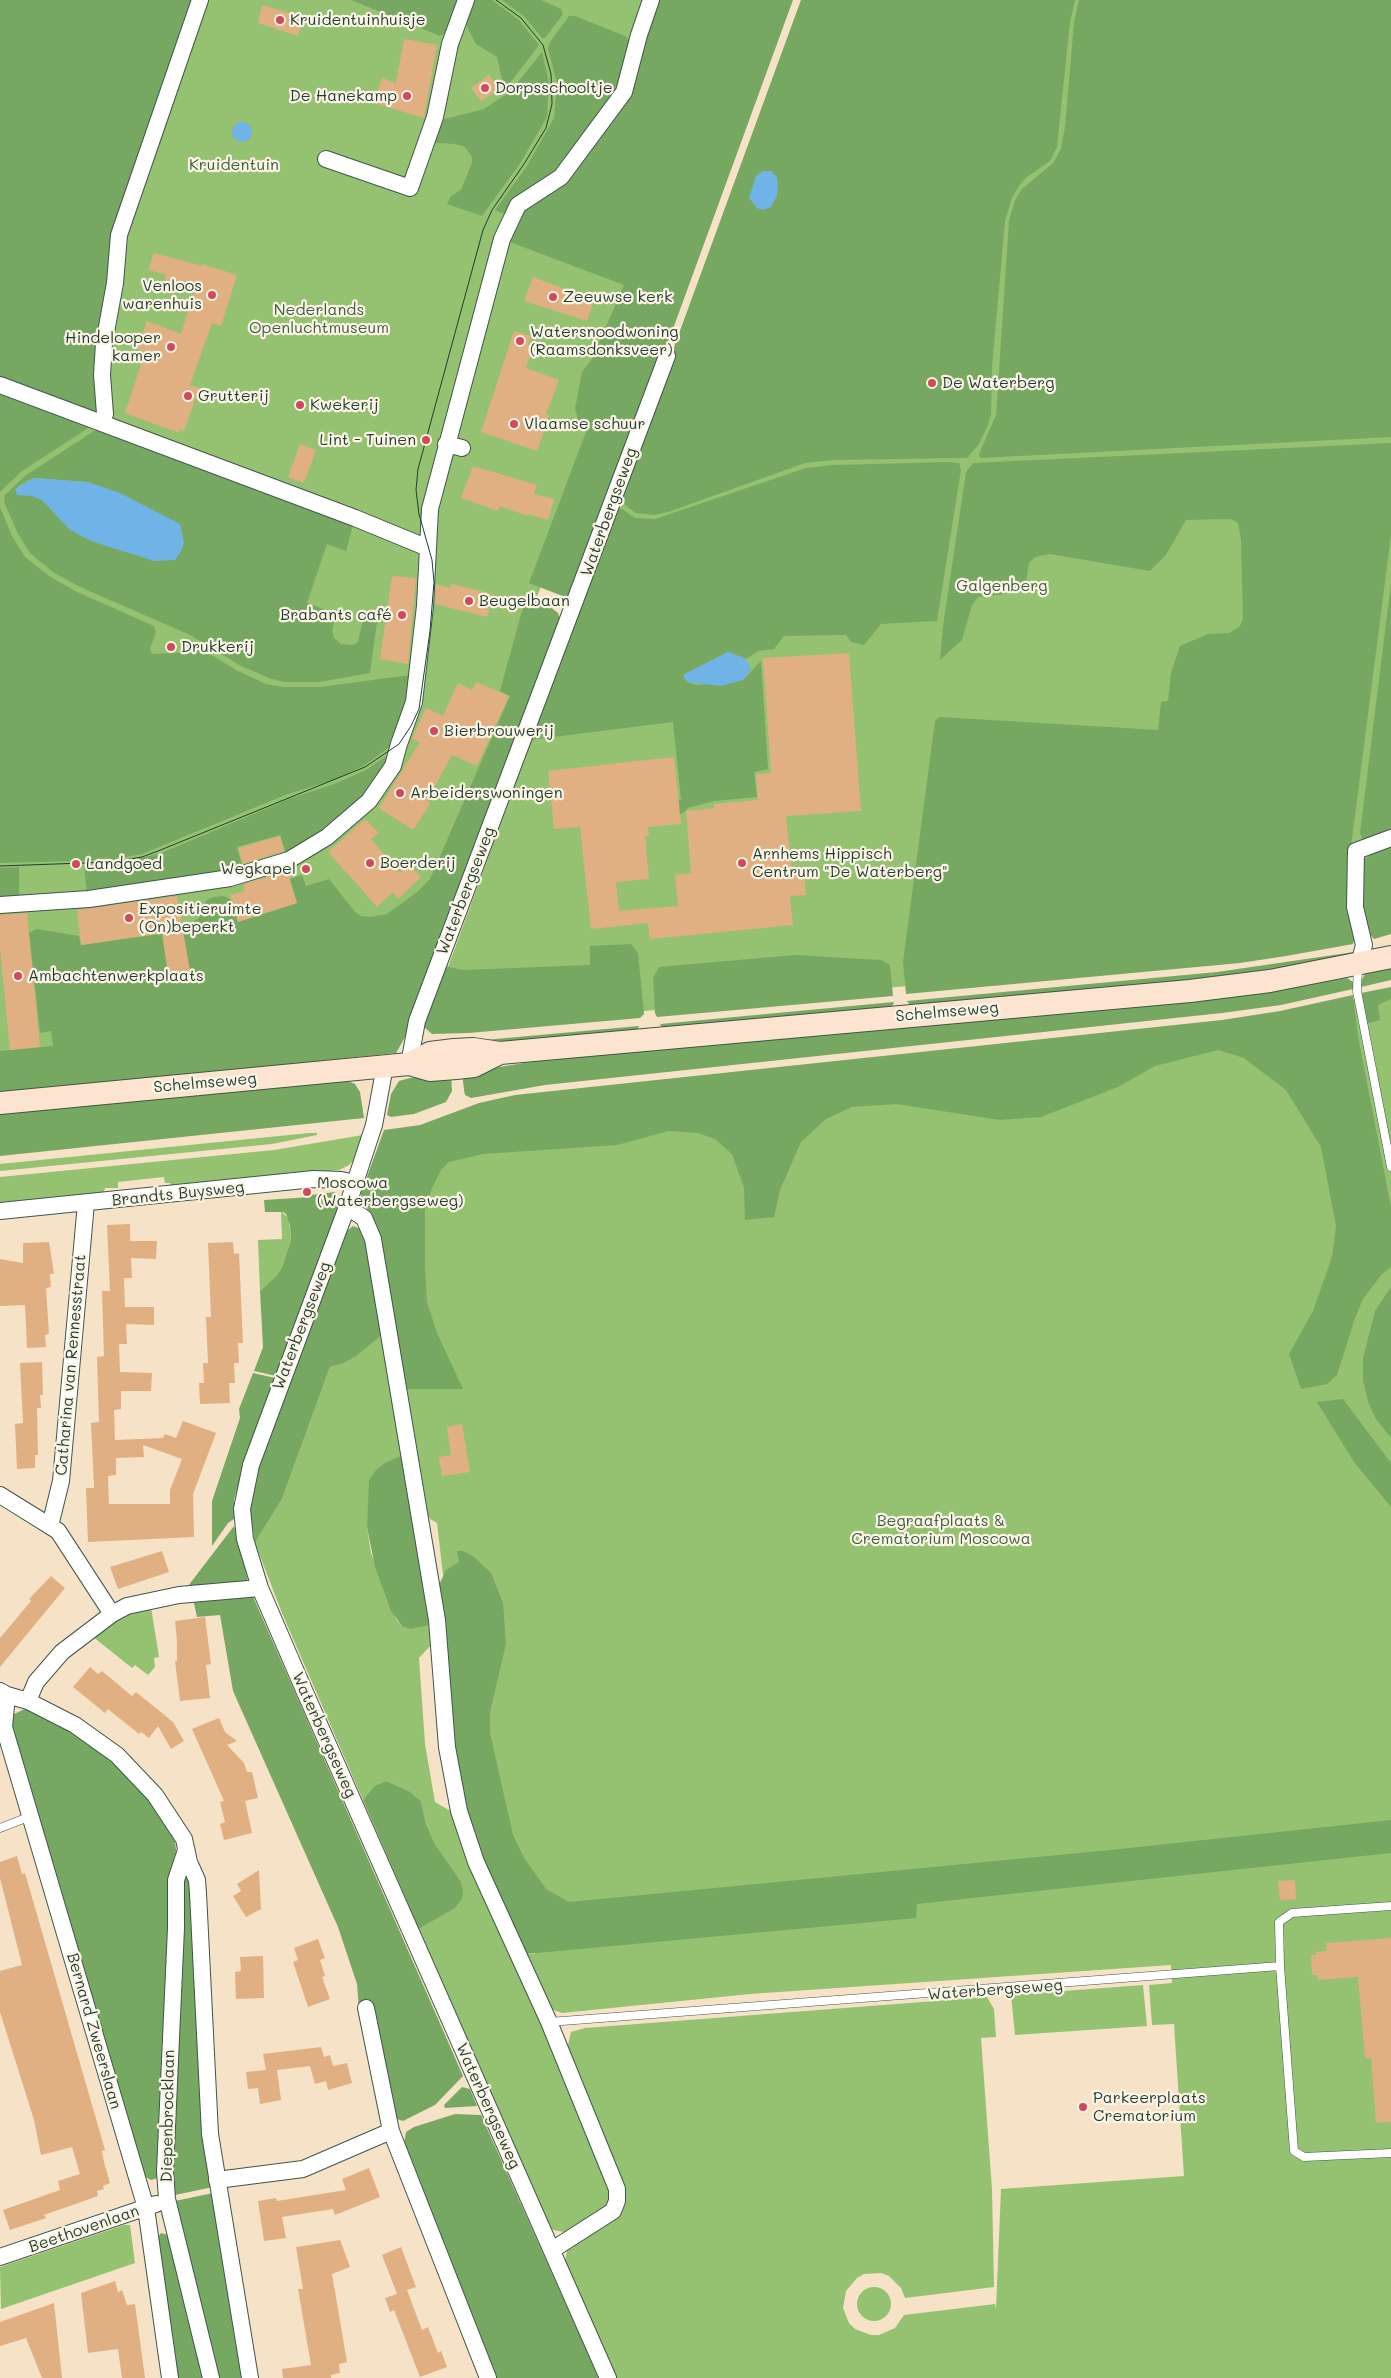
<!DOCTYPE html>
<html>
<head>
<meta charset="utf-8">
<style>
  body { margin:0 }
  canvas { display:block; background:#f6e2c7 }
</style>
</head>
<body>
<canvas width="1391" height="2378"></canvas>
<script>
const c = document.querySelector('canvas').getContext('2d');
c.lineJoin = 'round';
function fillPath(path, color) { c.fillStyle = color; c.fill(path, 'evenodd'); }
const shape = rows => new Path2D(rows.map(r => 'M' + r).join(''));
function trace(path, color, width, dash) { c.strokeStyle = color; c.lineWidth = width; c.lineCap = dash ? 'butt' : 'round'; c.setLineDash(dash || []); c.stroke(path); }
function drawText(font, color, halo, rows, align = 'center') {
  c.font = font + ' Mali,sans-serif'; c.lineWidth = 4.5; c.setLineDash([]); c.textBaseline = 'middle'; c.strokeStyle = halo; c.fillStyle = color; for (const [text, x, y, turn = 0] of rows) {
    c.save(); c.translate(x, y); c.rotate((+turn || 0) * Math.PI / 180); c.textAlign = isNaN(turn) ? turn : align; if (halo) c.strokeText(text, 0, 0); c.fillText(text, 0, 0); c.restore();
  }
}
const green = shape([
  [0,0,771,0,538,594,536,602,548,624,390,1034,0,1073],
  [803,0,1391,0,1391,930,1376,934,1244,954,445,1030,430,1016],
  [1391,993,1391,2378,617,2378,565,2261,567,2250,625,2201,625,2194,567,2050,571,2032,585,2028,987,1997,994,2009,996,2037,981,2038,992,2189,994,2287,905,2298,901,2288,889,2276,881,2273,864,2274,857,2278,846,2291,843,2308,849,2323,855,2329,871,2335,879,2335,895,2328,904,2315,995,2304,996,2309,1001,2189,1184,2176,1174,2024,1152,2025,1149,1985,1172,1983,1171,1965,750,1994,562,2013,551,2009,526,1954,535,1954,443,1575,437,1523,430,1519,428,1515,407,1389,412,1389,394,1167],
  [309,1133,317,1133,317,1135,272,1144,0,1171,0,1164],
  [363,1135,357,1157,349,1165,339,1170,171,1186,170,1183,165,1183,164,1177,118,1182,118,1188,105,1188,104,1192,0,1203,0,1177,274,1150],
  [281,1211,289,1219,291,1240,282,1267,277,1275,260,1291,258,1240,282,1239],
  [383,1334,403,1455,376,1470,367,1527,371,1553,396,1619,402,1626,430,1623,432,1644,419,1658,425,1744,435,1802,452,1812,468,1865,542,2026,611,2193,608,2205,564,2232,553,2230,548,2224,419,1929,454,1909,460,1880,435,1844,426,1824,421,1801,409,1791,386,1781,374,1786,363,1800,282,1613,255,1543,282,1499,330,1367,342,1364],
  [151,1607,159,1657,154,1658,155,1667,148,1675,135,1665,132,1668,92,1636,127,1612],
  [1143,1985,1147,2026,1015,2035,1011,1995],
  [124,2225,130,2225,135,2263,1,2309,0,2267],
  '857 2304a17 17 0 1 1 34 0a17 17 0 1 1-34 0Z'
]);
const forest = shape([
  [0,0,195,0,119,219,100,412,94,417,0,380],
  [351,0,460,0,447,32,440,36],
  [471,0,492,0,519,20,539,45,507,87,502,79,497,57,476,44,465,23],
  [502,0,541,0,561,9,563,14,545,38,542,38,524,16],
  [655,0,793,0,612,496,571,596,565,597,529,583,586,432,580,426,575,409,582,372,592,359,624,285,507,241,515,219,608,118],
  [801,0,1075,0,1070,22,1057,147,1050,161,1027,177,1019,186,1012,198,1005,221,992,367,991,414,988,425,979,444,967,458,833,460,805,463,668,512,654,515,636,513,625,505,621,492],
  [1079,0,1391,0,1391,437,980,458,979,454,996,415,1009,221,1015,200,1022,189,1053,163,1061,149,1065,127,1074,22],
  [569,16,575,16,625,36,632,42,620,89,558,173,507,215,495,210,527,166,554,118,557,84,548,48,550,42],
  [542,52,549,83,547,117,521,162,482,216,447,204,451,196,461,190,472,163,472,157,465,147,455,144,436,143,434,140,440,120,484,109,510,92],
  [0,389,90,423,90,427,22,471,0,492],
  [97,429,353,525,346,551,327,544,307,603,337,614,332,630,334,638,341,644,353,645,358,642,363,619,377,622,370,673,319,682,284,682,269,678,241,666,190,635,78,586,53,572,30,553,18,534,4,502,5,495,25,476],
  [33,478,88,482,180,524,70,530,42,500,18,486],
  [1391,443,1391,535,1351,847,1356,933,1353,944,1286,956,1240,963,906,994,903,962,935,721,940,717,1158,730,1161,702,1168,701,1171,673,1180,646,1208,634,1229,633,1240,626,1243,619,1241,540,1238,523,1230,519,1186,520,1166,555,1150,571,1050,554,1035,557,1029,563,1026,582,1005,594,978,597,972,605,962,640,940,660,943,626,966,472,973,463],
  [947,462,959,463,961,470,937,621,881,624,864,645,851,642,846,635,784,636,774,649,758,651,746,659,728,652,683,675,687,682,697,685,743,680,761,661,768,769,754,772,757,797,714,801,688,808,683,813,618,823,618,809,681,800,673,722,530,740,614,509,622,509,635,518,655,519,806,468,833,465],
  [0,507,12,536,25,557,49,576,75,591,154,626,156,633,150,648,152,654,191,652,191,640,208,653,238,671,266,684,283,687,320,687,410,675,411,684,395,743,365,765,333,780,288,794,142,854,111,860,0,863],
  [1391,583,1391,832,1363,840,1360,833],
  [526,596,548,605,558,613,560,619,519,737,404,1039,396,1053,0,1094,0,1051,53,1046,51,1031,40,1033,29,933,37,929,79,936,81,945,183,931,189,924,199,918,202,907,207,900,214,897,223,896,230,899,238,922,297,903,290,879,302,875,306,886,329,879,355,912,361,916,370,917,387,914,417,892,430,879,510,696,500,691],
  [385,757,388,760,365,798,324,834,287,856,280,835,237,847,243,869,87,894,84,866,111,864,159,854,289,799,334,784,366,770],
  [1391,845,1391,934,1374,939,1368,932,1361,907,1364,860,1380,848],
  [19,867,19,898,0,899,0,868],
  [631,944,638,953,644,1014,640,1018,469,1033,432,1034,424,1027,424,1021,445,966,462,970,590,965,590,946],
  [1354,952,1352,954,1289,967,1160,983,910,1005,907,1001,1217,972],
  [795,955,881,960,890,965,893,996,657,1017,655,1013,653,978,659,967],
  [1391,968,1391,980,1361,987,1362,979,1365,974],
  [1347,978,1353,982,1353,989,1281,1005,1222,1013,545,1085,471,1098,465,1095,464,1090,462,1073,530,1062,1268,991],
  [1391,987,1391,999,1378,1005,1380,1020,1366,1024,1361,993],
  [1353,995,1358,1036,1391,1207,1391,1267,1382,1274,1363,1299,1355,1318,1337,1375,1327,1384,1301,1389,1289,1354,1313,1311,1332,1257,1336,1226,1321,1147,1286,1090,1244,1058,1218,1050,1155,1066,1118,1087,1041,1117,1000,1120,896,1104,852,1107,826,1119,801,1142,780,1190,774,1217,745,1220,744,1188,732,1154,715,1139,698,1133,669,1131,617,1145,483,1154,449,1162,441,1170,432,1188,425,1209,425,1266,427,1302,437,1333,463,1389,407,1389,378,1234,373,1218,361,1199,361,1193,384,1130,420,1125,479,1103,515,1095,1222,1020,1280,1011],
  [894,1002,892,1007,663,1029,660,1024],
  [639,1026,637,1031,460,1045,462,1042],
  [451,1074,452,1091,446,1102,414,1114,391,1117,387,1115,391,1094,399,1081,410,1078],
  [345,1080,355,1084,360,1092,364,1118,0,1156,0,1112],
  [335,1192,339,1201,338,1208,276,1376,254,1371,263,1347,260,1291,277,1275,282,1267,291,1240,290,1225,286,1214,283,1212,265,1212,264,1200,311,1197,311,1195],
  [353,1226,363,1230,383,1334,356,1356,342,1364,330,1367,282,1499,255,1543,250,1511,256,1476,347,1231],
  [1391,1287,1391,1438,1376,1419,1368,1402,1363,1381,1363,1358,1375,1311],
  [253,1373,275,1378,244,1464,234,1500,234,1519,228,1523,212,1546,212,1501,240,1418,239,1409],
  [1343,1399,1391,1463,1391,1507,1354,1462,1317,1402],
  [403,1455,430,1623,425,1626,410,1629,402,1626,391,1611,375,1567,367,1527,369,1480,376,1470,385,1463],
  [234,1526,249,1585,189,1590,188,1586],
  [457,1551,463,1551,474,1557,491,1573,503,1603,506,1644,490,1712,490,1733,513,1835,524,1858,546,1889,569,1902,1110,1850,1391,1820,1391,1853,917,1904,916,1918,526,1954,489,1876,467,1810,454,1746,439,1585,446,1570,459,1562],
  [251,1592,463,2076,435,2105,403,2121,397,2119,395,2115,359,2010,357,1984,338,1927,233,1691,220,1615,197,1617,193,1599],
  [25,1709,78,1736,112,1761,150,1800,174,1836,176,1849,159,2176,155,2179,151,2180,144,2176,11,1725,14,1714],
  [386,1781,409,1791,421,1801,426,1824,435,1844,460,1880,463,1890,462,1899,454,1909,419,1929,363,1800,374,1786],
  [186,1878,192,1882,213,2187,175,2195,170,2171,182,1879],
  [462,2087,470,2089,477,2106,445,2108,444,2105],
  [455,2114,481,2115,599,2378,493,2378,404,2144,406,2132,414,2127],
  [213,2193,245,2378,218,2378,175,2201],
  [161,2233,168,2235,204,2378,176,2378,157,2239]
]);
const water = shape([
  '232 132a10 10 0 1 1 20 0a10 10 0 1 1-20 0Z',
  [763,171,771,171,777,177,778,186,777,196,771,207,763,210,757,208,749,198,756,176],
  [33,478,88,482,120,493,180,524,184,543,180,553,175,560,154,561,91,541,70,530,42,500,32,496,17,495,15,489],
  [728,652,746,659,751,669,743,680,721,686,687,682,683,675]
]);
const building = shape([
  [262,5,304,17,298,36,258,23],
  [404,39,437,45,424,118,374,103,382,78,396,83],
  [489,75,499,89,481,101,471,88],
  [154,253,202,266,202,264,237,275,221,326,212,323,190,385,199,388,184,431,180,429,179,433,125,413,145,352,137,349,147,321,181,334,194,291,166,282,165,274,148,270],
  [533,277,594,300,587,321,524,301],
  [514,331,531,336,528,345,533,347,526,368,559,380,546,414,549,416,537,451,481,432],
  [300,444,316,450,304,483,288,477],
  [473,466,537,485,534,494,554,499,548,520,528,514,528,516,500,506,498,511,461,498],
  [392,576,416,578,408,664,380,659],
  [436,584,450,588,451,584,493,594,487,617,435,604],
  [849,653,861,811,786,816,792,871,804,870,806,895,790,896,793,925,650,939,648,923,591,929,580,827,554,829,548,771,674,757,681,824,648,827,649,836,645,836,649,879,616,882,619,911,678,906,675,875,691,873,686,811,714,808,714,804,758,800,756,774,771,773,763,658],
  [476,682,509,696,477,766,452,755,427,801,430,804,413,830,379,808,420,742,412,739,426,708,443,716,458,683,472,690],
  [365,819,379,833,371,839,400,873,409,864,421,877,398,899,393,892,377,907,328,852],
  [280,836,284,851,243,864,238,848],
  [290,870,292,877,289,878,297,903,238,922,230,895,244,891,244,884],
  [177,896,190,971,168,974,162,933,81,945,77,910],
  [27,913,40,1047,10,1050,0,949,0,915],
  [130,1224,130,1241,157,1241,156,1259,131,1258,132,1278,124,1278,125,1307,154,1307,154,1325,126,1324,127,1344,119,1344,120,1372,152,1373,151,1391,121,1391,121,1409,114,1410,115,1440,163,1438,165,1434,176,1438,183,1421,216,1433,193,1494,194,1537,88,1542,86,1488,94,1488,91,1423,99,1422,97,1357,104,1356,102,1291,110,1291,107,1225],
  [143,1445,182,1459,170,1490,170,1504,109,1504,108,1476,116,1475,116,1458,144,1457],
  [49,1242,54,1274,50,1274,51,1287,46,1288,49,1334,45,1335,46,1347,27,1348,25,1305,0,1306,0,1259,23,1263,23,1243],
  [233,1242,234,1254,239,1253,243,1343,238,1343,239,1363,234,1363,235,1383,229,1383,230,1403,200,1404,199,1383,204,1383,203,1363,208,1363,206,1317,211,1317,208,1243],
  [42,1362,43,1395,40,1395,41,1408,37,1408,38,1455,35,1455,35,1468,17,1469,15,1424,23,1423,20,1363],
  [462,1424,470,1472,442,1476,439,1457,451,1455,447,1427],
  [162,1551,169,1572,118,1589,110,1567],
  [51,1576,65,1588,0,1667,0,1638,31,1601,29,1599],
  [205,1617,211,1664,206,1665,210,1698,180,1701,175,1661,177,1661,177,1641,175,1621],
  [90,1667,98,1674,102,1671,132,1696,136,1692,173,1722,184,1741,171,1749,158,1726,149,1738,141,1732,139,1734,108,1709,105,1713,73,1687],
  [219,1718,225,1732,237,1741,227,1745,244,1763,247,1772,252,1772,258,1798,245,1801,252,1833,224,1840,220,1824,225,1822,220,1802,224,1801,192,1729],
  [17,1856,22,1874,25,1873,105,2150,102,2151,104,2162,110,2183,103,2186,104,2189,97,2191,98,2196,44,2215,46,2218,10,2230,3,2210,60,2190,58,2181,80,2174,72,2147,41,2155,34,2120,0,2012,0,1971,22,1965,0,1878,0,1862],
  [259,1870,261,1909,246,1917,233,1896,241,1891,237,1884],
  [1295,1880,1296,1899,1280,1900,1278,1881],
  [1391,1938,1391,2122,1376,2123,1371,2058,1365,2058,1358,1977,1318,1980,1318,1975,1312,1975,1311,1955,1316,1955,1316,1952,1327,1951,1326,1943],
  [318,1939,325,1958,320,1960,325,1976,322,1977,330,1999,308,2007,293,1962,298,1960,294,1948],
  [263,1956,264,1998,236,1999,235,1972,241,1971,240,1957],
  [321,2047,324,2057,330,2055,333,2066,347,2063,352,2083,328,2090,326,2081,315,2084,310,2066,277,2070,281,2100,260,2104,258,2088,248,2089,246,2072,266,2070,263,2054],
  [369,2168,380,2197,335,2215,333,2209,282,2217,286,2238,264,2241,258,2201,276,2198,277,2201,346,2190,342,2179],
  [340,2240,350,2267,332,2274,347,2362,339,2364,340,2373,331,2375,331,2378,283,2378,282,2369,311,2365,298,2289,303,2289,296,2247],
  [401,2247,416,2287,407,2290,422,2330,428,2327,438,2353,441,2351,447,2367,420,2377,394,2310,390,2312,385,2298,397,2294,382,2255],
  [115,2281,118,2292,122,2290,127,2305,135,2304,145,2378,122,2378,118,2349,88,2353,81,2293],
  [54,2303,62,2378,42,2378,26,2338,0,2346,0,2322]
]);
const lane = shape([
  [1358,966,1357,991,1391,1167],
  [0,1828,31,1816],
  [1280,1966,1294,2151,1304,2157,1391,2153],
  [549,2022,1280,1966,1279,1922,1292,1913,1391,1906]
]);
const street = shape([
  [326,159,410,188,435,117,450,44,466,0],
  [0,385,355,518,428,548],
  [101,423,105,414,102,375,104,343,115,283,119,235,200,0],
  [446,444,462,448],
  [0,905,89,899,230,878,289,860,327,837,369,801,393,766,399,744,414,702,425,606,430,509,502,239,518,205,561,177,624,92,639,35,651,0],
  [1359,964,1364,945,1355,907,1356,851,1391,838],
  [409,1064,417,1021,667,356],
  [385,1066,374,1125,347,1207,251,1465,242,1509,245,1539,260,1588,304,1690,608,2378],
  [347,1207,364,1218,373,1239,437,1620,447,1747,459,1811,476,1862,549,2022,617,2189,617,2201,613,2211,552,2250],
  [0,1211,314,1179,341,1180,355,1183],
  [0,1495,58,1531,112,1614],
  [50,1526,61,1481,86,1203],
  [0,1691,7,1695,4,1727,146,2208,170,2378],
  [7,1695,28,1701,75,1725,117,1755,155,1795,184,1839,189,1862,197,1880,198,1893,210,2134,250,2378],
  [28,1701,36,1682,62,1652,112,1614,127,1606,179,1595,260,1588],
  [186,1850,176,1880,176,1928,165,2171,167,2199,211,2378],
  [366,2008,391,2131,488,2378],
  [217,2180,303,2169,391,2131],
  [0,2257,156,2204]
]);
const secondary = shape([
  [409,1064,430,1053,454,1050,473,1049,500,1053,1190,991,1270,981,1391,957],
  [0,1103,409,1064,430,1070,456,1068,474,1066,500,1053]
]);
const tram = shape([
  [0,866,111,862,142,857,158,851,365,767,399,744,411,726,419,709,430,631,434,582,432,560,419,514,416,490,418,469,483,230,492,210,524,164,546,128,552,104,551,74,543,45,521,18,496,0]
]);
const markers = [
  [280,20,5,"#d1495b"],
  [485,88,5,"#d1495b"],
  [407,96,5,"#d1495b"],
  [212,295,5,"#d1495b"],
  [553,297,5,"#d1495b"],
  [520,341,5,"#d1495b"],
  [171,347,5,"#d1495b"],
  [932,383,5,"#d1495b"],
  [188,396,5,"#d1495b"],
  [300,405,5,"#d1495b"],
  [514,424,5,"#d1495b"],
  [426,440,5,"#d1495b"],
  [469,601,5,"#d1495b"],
  [402,615,5,"#d1495b"],
  [171,647,5,"#d1495b"],
  [434,731,5,"#d1495b"],
  [400,793,5,"#d1495b"],
  [370,863,5,"#d1495b"],
  [742,863,5,"#d1495b"],
  [76,864,5,"#d1495b"],
  [306,869,5,"#d1495b"],
  [129,918,5,"#d1495b"],
  [18,976,5,"#d1495b"],
  [307,1192,5,"#d1495b"],
  [1083,2107,5,"#d1495b"]
];
const poiNames = [
  ["Kruidentuinhuisje",290,20],
  ["Dorpsschooltje",495,88],
  ["De Hanekamp",397,96,"right"],
  ["Venloos",202,286,"right"],
  ["warenhuis",202,304,"right"],
  ["Zeeuwse kerk",563,297],
  ["Watersnoodwoning",530,332],
  ["(Raamsdonksveer)",530,350],
  ["Hindelooper",161,338,"right"],
  ["kamer",161,356,"right"],
  ["De Waterberg",942,383],
  ["Grutterij",198,396],
  ["Kwekerij",310,405],
  ["Vlaamse schuur",524,424],
  ["Lint - Tuinen",416,440,"right"],
  ["Beugelbaan",479,601],
  ["Brabants café",392,615,"right"],
  ["Drukkerij",181,647],
  ["Bierbrouwerij",444,731],
  ["Arbeiderswoningen",410,793],
  ["Arnhems Hippisch",752,854],
  ["Centrum \"De Waterberg\"",752,872],
  ["Boerderij",380,863],
  ["Landgoed",86,864],
  ["Wegkapel",296,869,"right"],
  ["Expositieruimte",139,909],
  ["(On)beperkt",139,927],
  ["Ambachtenwerkplaats",28,976],
  ["Moscowa",317,1183],
  ["(Waterbergseweg)",317,1201],
  ["Parkeerplaats",1093,2098],
  ["Crematorium",1093,2116]
];
const parkNames = [
  ["Kruidentuin",234,165],
  ["Nederlands",319,310],
  ["Openluchtmuseum",319,328],
  ["Galgenberg",1002,586],
  ["Begraafplaats &",941,1521],
  ["Crematorium Moscowa",941,1539]
];
const streetNames = [
  ["Waterbergseweg",609,512,-70],
  ["Waterbergseweg",466,891,-69],
  ["Schelmseweg",947,1012,-5],
  ["Schelmseweg",205,1083,-5],
  ["Brandts Buysweg",178,1194,-6],
  ["Waterbergseweg",302,1326,-69],
  ["Catharina van Rennesstraat",71,1365,-85],
  ["Waterbergseweg",324,1735,66],
  ["Waterbergseweg",995,1990,-4],
  ["Bernard Zweerslaan",94,2031,74],
  ["Waterbergseweg",488,2106,66],
  ["Diepenbrocklaan",168,2116,-89],
  ["Beethovenlaan",84,2229,-19]
];
fillPath(green, '#94c270');
fillPath(forest, '#77a862');
fillPath(water, '#70b3e6');
fillPath(building, '#e0b082');
trace(lane, '#3f564a', 9);
trace(street, '#3f564a', 18);
trace(secondary, '#3f564a', 24);
trace(lane, '#fff', 8);
trace(street, '#fff', 16);
trace(secondary, '#fde4d1', 22);
trace(tram, '#1f3d34', 1);
for (const [x, y, r, color] of markers) { const dot = new Path2D(); dot.arc(x, y, r, 0, 2 * Math.PI); c.fillStyle = color; c.fill(dot); trace(dot, '#fcf5e5', 2); }
drawText('16px', '#1f3d34', '#fcf5e5', poiNames, 'left');
drawText('16px', '#3c5e43', '#fcf5e5', parkNames);
drawText('16px', '#1f3d34', '#fcf5e5', streetNames);
</script>
</body>
</html>
